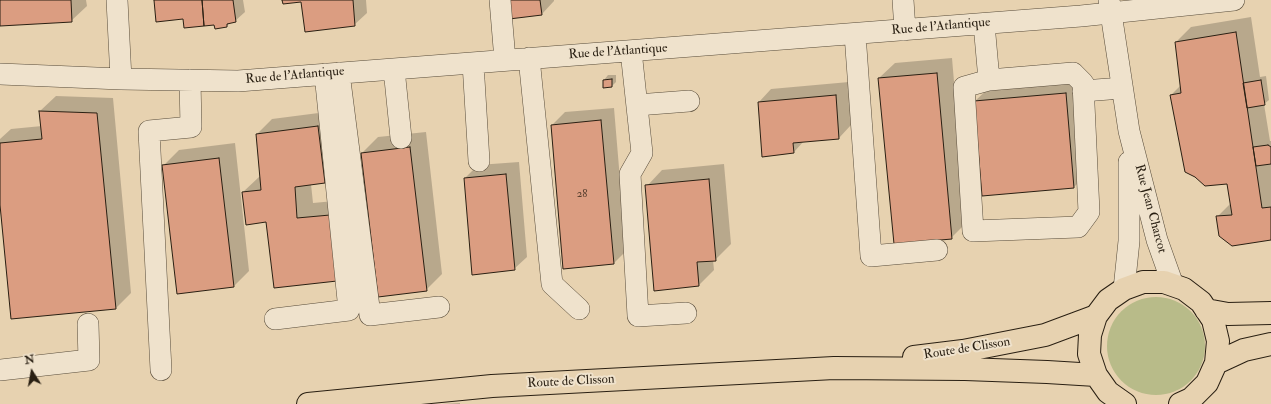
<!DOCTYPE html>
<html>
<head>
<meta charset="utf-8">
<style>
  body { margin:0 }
  #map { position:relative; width:1271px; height:404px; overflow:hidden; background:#e7d2b0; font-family:"IM FELL Double Pica",serif }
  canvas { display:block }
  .north { position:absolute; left:12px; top:352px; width:40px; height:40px; -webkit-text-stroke:3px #efe2cc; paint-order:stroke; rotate:349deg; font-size:11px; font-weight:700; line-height:16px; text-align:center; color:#291f12 }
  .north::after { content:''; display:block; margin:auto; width:14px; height:18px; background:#291f12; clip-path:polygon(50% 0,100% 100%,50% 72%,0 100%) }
</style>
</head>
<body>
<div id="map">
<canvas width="1271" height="404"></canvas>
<div class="north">N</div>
</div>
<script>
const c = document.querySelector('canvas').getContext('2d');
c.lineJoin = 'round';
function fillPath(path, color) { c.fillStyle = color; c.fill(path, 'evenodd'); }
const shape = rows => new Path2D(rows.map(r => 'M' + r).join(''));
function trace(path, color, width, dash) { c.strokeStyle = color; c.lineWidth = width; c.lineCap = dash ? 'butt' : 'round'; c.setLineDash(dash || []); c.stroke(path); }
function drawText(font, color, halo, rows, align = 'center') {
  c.font = font + ' "IM FELL Double Pica",serif'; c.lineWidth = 4; c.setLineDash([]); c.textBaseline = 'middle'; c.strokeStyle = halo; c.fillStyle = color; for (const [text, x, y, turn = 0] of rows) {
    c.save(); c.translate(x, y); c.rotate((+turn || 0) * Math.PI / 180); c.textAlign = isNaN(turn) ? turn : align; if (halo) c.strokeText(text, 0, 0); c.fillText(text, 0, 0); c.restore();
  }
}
const green = shape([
  '1107 346a49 49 0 1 1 98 0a49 49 0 1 1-98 0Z'
]);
const shadow = shape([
  [0,0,86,0,87,6,71,21,0,25],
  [155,0,243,0,245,12,235,21,230,22,227,26,184,18],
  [283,0,366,0,367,13,354,25,302,1],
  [508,0,554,0,554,1,542,14],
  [1251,17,1260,77,1266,76,1269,100,1264,104,1270,141,1271,141,1271,239,1217,217,1231,203,1228,182,1171,95,1181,85,1176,42,1191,27],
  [952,58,966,223,951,238,879,78,895,63],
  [608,75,616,75,616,82,612,86,604,87,604,80],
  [1081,78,1089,172,1074,187,975,101,991,86],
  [849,82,851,125,839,138,804,141,794,152,759,102,771,89],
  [56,96,113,98,131,293,116,308,0,195,0,139,11,129,42,126,40,111],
  [614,108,626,251,613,264,552,125,565,112],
  [334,111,340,167,324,183,311,184,313,203,345,200,352,265,266,221,243,192,259,177,261,177,257,134,272,119],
  [426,132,442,274,426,290,362,153,378,137],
  [235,143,249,271,234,286,164,165,179,150],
  [519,162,527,257,514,269,465,178,478,165],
  [724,164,731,244,715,260,713,260,714,270,699,285,647,186,662,170],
  [460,403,460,404,442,404]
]);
const building = shape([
  [0,0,71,0,72,22,0,26,0,0],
  [154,0,202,0,204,26,184,28,183,19,156,22,154,0],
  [202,0,233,0,236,22,227,24,227,27,215,29,214,25,204,26,202,0],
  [282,0,353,0,355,26,305,32,301,2,283,4,282,0],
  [507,0,540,0,542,15,509,19,507,0],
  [1236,32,1262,208,1271,207,1271,240,1232,246,1219,236,1216,216,1232,215,1227,184,1205,186,1195,177,1185,172,1170,95,1181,93,1175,42,1236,32],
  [937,73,952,239,894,244,878,78,937,73],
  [612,79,612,87,603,88,603,80,612,79],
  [1261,80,1265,105,1247,108,1243,83,1261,80],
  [1066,93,1074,188,982,196,974,101,1066,93],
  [836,95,839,139,793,143,794,153,762,157,758,102,836,95],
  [39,111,97,113,116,309,11,319,0,205,0,143,42,139,39,111],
  [601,120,614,264,563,269,551,125,601,120],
  [318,126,325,183,295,187,297,218,330,215,337,281,274,288,266,222,246,225,242,192,261,190,256,134,318,126],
  [1268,145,1271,147,1271,164,1256,166,1253,147,1268,145],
  [410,147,427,291,378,297,361,153,410,147],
  [219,158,234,287,177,294,162,165,219,158],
  [506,174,515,270,472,275,464,178,506,174],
  [709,179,716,261,697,262,699,286,654,291,645,185,709,179]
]);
const minor = shape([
  [117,0,121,79],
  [500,0,505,60],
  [903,0,905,30],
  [1109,0,1129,131,1157,240,1173,285],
  [984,24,989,80],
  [855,34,871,256,937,250],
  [631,51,642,153,630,174,638,316,686,313],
  [529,58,552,284,579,309],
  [473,63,479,161],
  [394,69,401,138],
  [339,73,370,315,439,307],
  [1073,73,1083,83,1089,212,1078,227,973,231,964,87,989,80,1073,73],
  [0,74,121,79,238,81,1081,16,1234,0],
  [1083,91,1122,88],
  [637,105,689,101],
  [1124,289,1129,241,1129,162],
  [275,319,349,310,325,74],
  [0,370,89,360,88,324],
  [161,370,149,131,191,127,190,80]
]);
const major = shape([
  [1206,310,1228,314,1271,313],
  [914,357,963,351,1045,335,1096,316],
  [1216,363,1244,350,1271,344],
  [308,404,492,386,834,368,965,369,1047,372,1096,375],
  [1125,404,1108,392,1096,375,1089,354,1090,335,1096,316,1108,300,1124,289,1143,282,1164,282,1184,289,1201,302,1213,320,1218,341,1216,363,1207,383,1191,399,1180,404]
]);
const numberNames = [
  ["28",582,195]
];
const streetNames = [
  ["Rue de l'Atlantique",941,27,-5],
  ["Rue de l'Atlantique",618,52,-4],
  ["Rue de l'Atlantique",295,76,-5],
  ["Rue Jean Charcot",1150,209,75],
  ["Route de Clisson",967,349,-9],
  ["Route de Clisson",571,382,-3]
];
fillPath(green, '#b8bb89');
fillPath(shadow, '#0003');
fillPath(building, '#db9d81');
trace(building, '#291f12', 1);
trace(minor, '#584c3a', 22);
trace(major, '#291f12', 24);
trace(minor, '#efe2cc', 21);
trace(major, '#e7d2b0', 22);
drawText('11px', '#563e2e', null, numberNames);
drawText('13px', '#291f12', '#efe2cc', streetNames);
</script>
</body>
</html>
